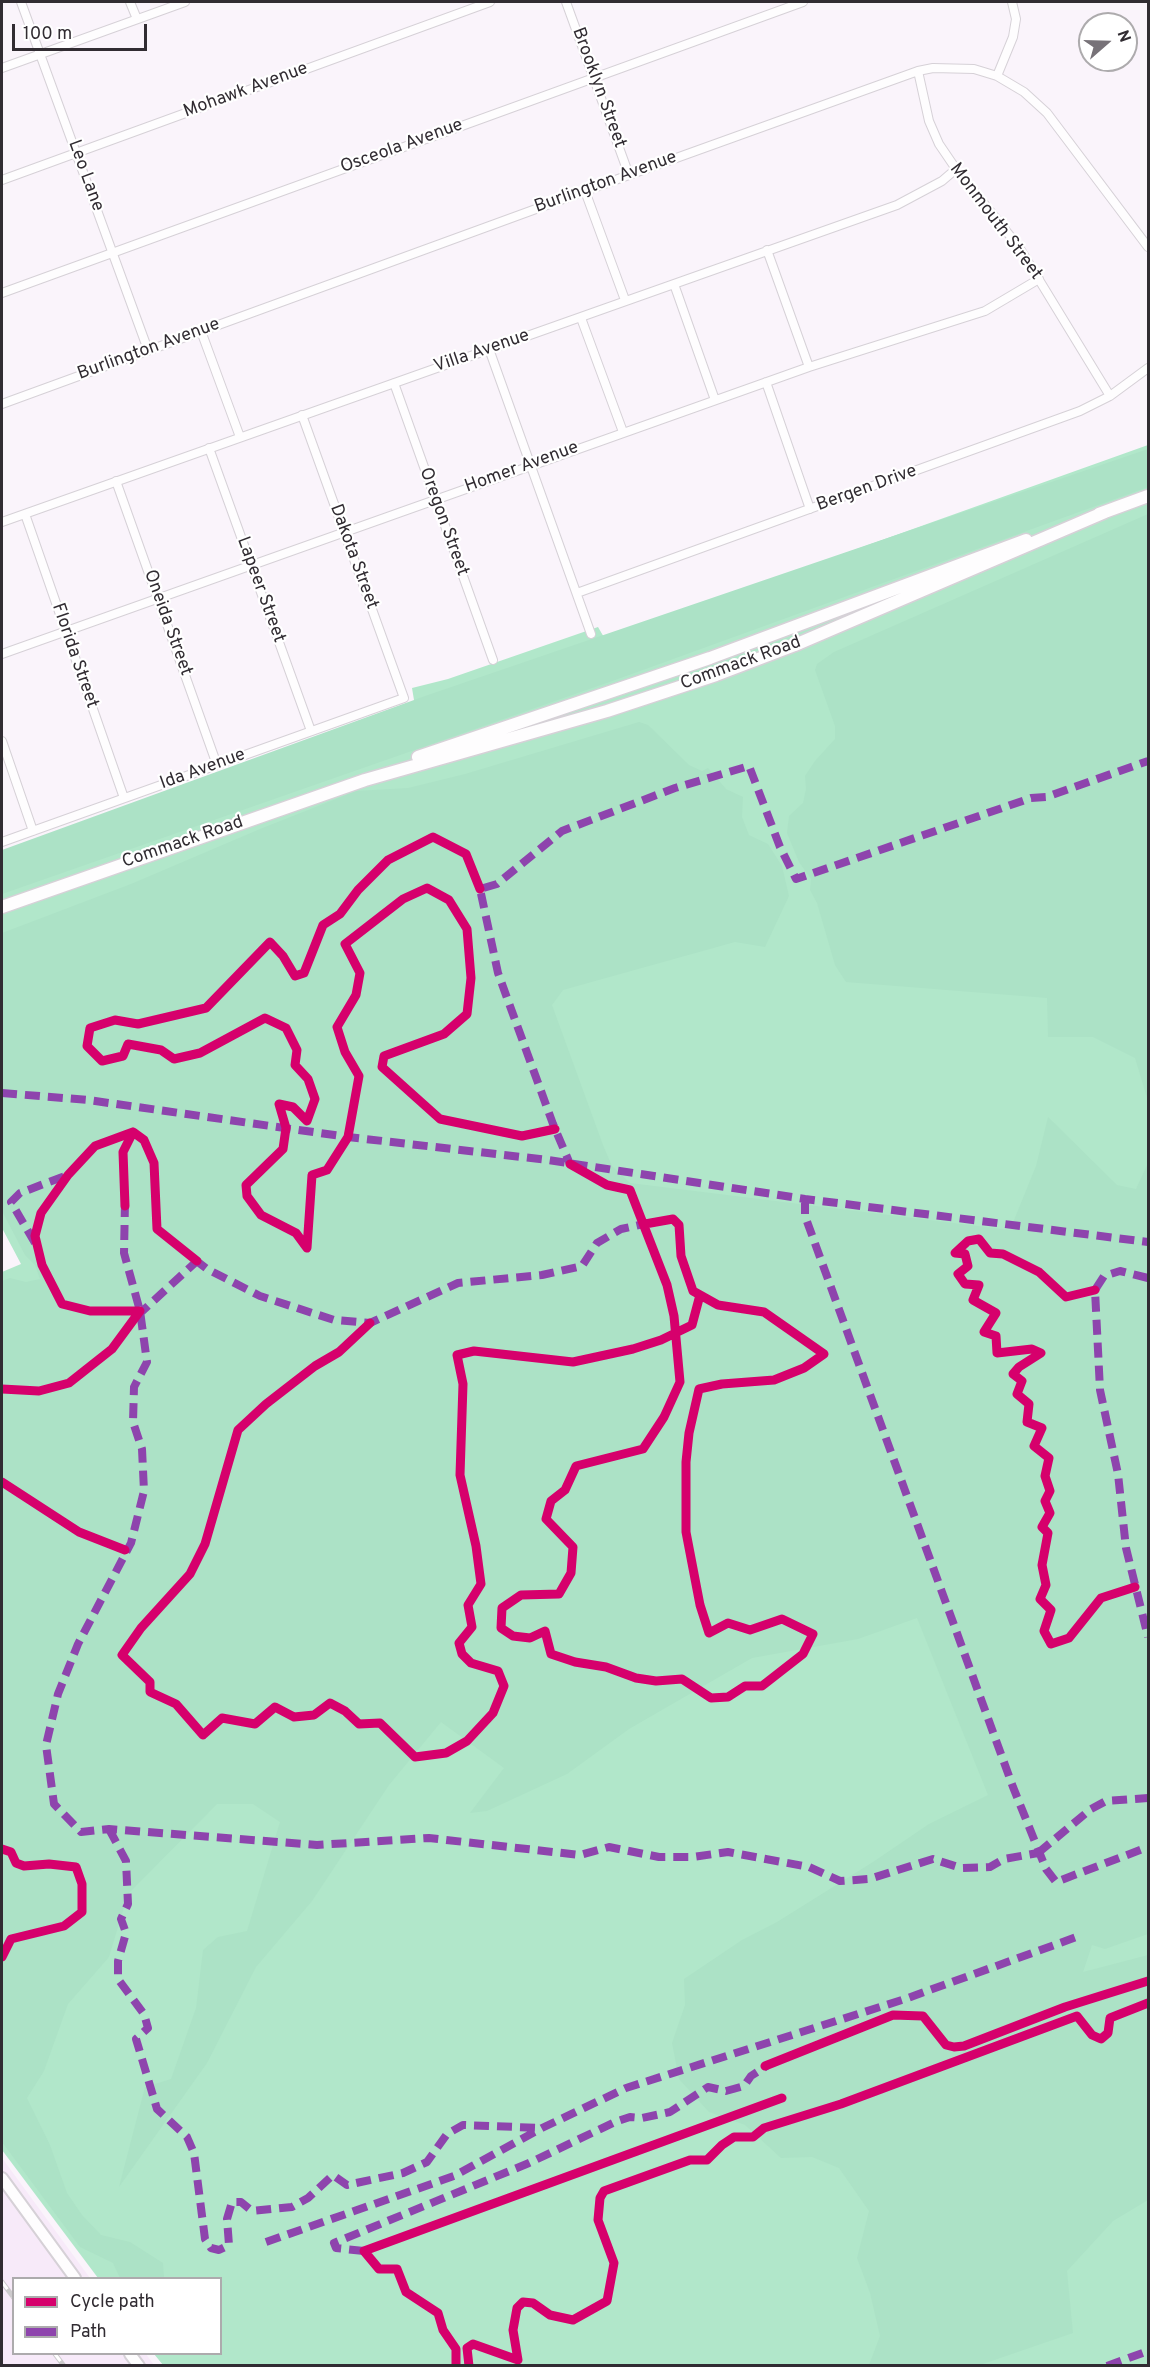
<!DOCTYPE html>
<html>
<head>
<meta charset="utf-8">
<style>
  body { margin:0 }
  #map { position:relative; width:1150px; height:2367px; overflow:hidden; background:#faf4fb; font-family:Overpass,sans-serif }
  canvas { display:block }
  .frame { position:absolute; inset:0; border:3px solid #312c32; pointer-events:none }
  .legend { position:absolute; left:12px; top:2277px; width:210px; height:78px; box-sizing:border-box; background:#fff; border:2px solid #adabad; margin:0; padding:8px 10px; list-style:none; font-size:18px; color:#312c32 }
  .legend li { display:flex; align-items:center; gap:12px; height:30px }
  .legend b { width:30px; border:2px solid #adabad }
  .north { position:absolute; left:1078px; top:12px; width:60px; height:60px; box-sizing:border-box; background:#fff; border:2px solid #adabad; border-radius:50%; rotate:70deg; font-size:16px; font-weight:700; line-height:24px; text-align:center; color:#312c32 }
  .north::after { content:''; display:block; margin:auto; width:21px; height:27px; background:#777278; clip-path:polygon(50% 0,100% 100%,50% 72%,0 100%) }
  .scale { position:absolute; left:12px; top:24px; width:135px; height:27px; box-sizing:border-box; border:3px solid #312c32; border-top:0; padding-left:8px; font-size:18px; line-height:21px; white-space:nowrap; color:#312c32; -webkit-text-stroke:4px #fff; paint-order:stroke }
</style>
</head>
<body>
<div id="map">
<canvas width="1150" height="2367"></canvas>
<div class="frame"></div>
<ul class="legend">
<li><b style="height:8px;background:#d6006c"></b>Cycle path</li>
<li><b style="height:8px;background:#8e44ad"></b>Path</li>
</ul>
<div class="north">N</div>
<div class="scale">100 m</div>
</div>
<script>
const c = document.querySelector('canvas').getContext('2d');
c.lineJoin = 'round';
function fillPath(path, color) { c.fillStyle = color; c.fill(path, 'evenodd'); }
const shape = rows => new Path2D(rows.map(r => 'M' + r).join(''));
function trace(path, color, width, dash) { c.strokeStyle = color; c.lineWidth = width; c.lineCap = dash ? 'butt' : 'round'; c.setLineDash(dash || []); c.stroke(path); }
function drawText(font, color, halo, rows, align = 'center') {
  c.font = font + ' Overpass,sans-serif'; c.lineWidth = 4.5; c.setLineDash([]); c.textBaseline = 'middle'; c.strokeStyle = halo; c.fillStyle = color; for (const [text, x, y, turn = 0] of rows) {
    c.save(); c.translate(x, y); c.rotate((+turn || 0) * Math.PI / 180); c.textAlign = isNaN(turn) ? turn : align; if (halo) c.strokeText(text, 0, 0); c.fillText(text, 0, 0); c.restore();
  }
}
const built = shape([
  [2,2158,90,2278,14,2278,14,2354,146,2354,154,2365,2,2365]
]);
const green = shape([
  [1148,445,1148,2365,163,2365,154,2354,220,2354,220,2278,98,2278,2,2150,2,1272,21,1264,2,1228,2,855,415,706,412,688,448,679,598,627,605,639]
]);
const forest = shape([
  [1148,449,1148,487,618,679,2,894,2,850,425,696],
  [1148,514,1148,1101,1135,1058,1093,1037,1048,1037,1047,998,846,982,835,965,817,903,810,890,811,879,799,862,787,833,789,816,803,803,806,789,805,776,815,761,835,739,835,726,815,670,817,664,834,652],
  [639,722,648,725,689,765,702,771,708,768,726,789,743,797,742,817,749,835,768,844,782,866,789,896,765,947,735,942,563,990,552,1005,603,1145,612,1166,630,1183,1010,1230,1036,1166,1048,1117,1117,1185,1136,1189,1148,1163,1148,1934,1105,1949,1092,1945,1083,1972,1148,1955,1148,2200,1113,2221,1067,2271,1073,2333,980,2365,869,2365,880,2336,870,2293,857,2258,869,2211,839,2168,812,2157,781,2158,745,2125,709,2112,679,2079,672,2043,685,2005,684,1979,742,1940,777,1922,873,1862,929,1824,988,1795,917,1618,858,1639,752,1658,629,1729,567,1774,487,1811,470,1813,504,1768,441,1722,389,1785,312,1901,256,1967,207,2063,119,2187,145,2087,171,2079,196,2008,203,1950,218,1937,247,1931,280,1822,253,1804,217,1804,128,1894,109,1957,68,2004,44,2071,27,2098,50,2145,67,2193,82,2215,101,2235,130,2242,163,2263,164,2278,120,2278,113,2263,80,2247,2,2142,2,1281,10,1278,26,1282,40,1279,35,1265,25,1255,2,1211,2,933,131,884,260,829,356,791,408,788,465,774]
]);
const street = shape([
  [21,2,148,350],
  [130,2,137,19],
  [566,2,629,175],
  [2,68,185,2],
  [918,71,929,121,939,144,956,169,1019,247,1110,396],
  [997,76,1013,37,1016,19,1012,2],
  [2,180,490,2],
  [585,191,625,300],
  [767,250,809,367],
  [674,284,715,400],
  [2,293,803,2],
  [581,318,623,432],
  [201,331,240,437],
  [489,349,591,634],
  [766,382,810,509],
  [394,383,493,660],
  [2,404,629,175,918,71,933,68,974,69,997,76,1024,92,1047,113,1148,247],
  [209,448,311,731],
  [116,481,217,765],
  [25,514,124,798],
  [2,522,897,205,942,181,956,169],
  [577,593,1080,411,1110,396,1148,368],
  [2,654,809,367,985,311,1039,279],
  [2,741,33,831],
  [2,842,404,698,302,415]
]);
const secondary = shape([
  [2,2178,75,2278],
  [130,2354,139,2366]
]);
const primary = shape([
  [1099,514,1148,496],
  [418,757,710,658,1026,540],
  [2,907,365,780,607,711,716,675,795,645,1105,512]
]);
const rail = shape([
  [2,2282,14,2298],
  [55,2354,64,2366]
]);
const quiet = shape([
  [2,1093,88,1100,348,1137,548,1160,805,1199,1148,1242],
  [575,1166,570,1164,553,1124,498,973,480,889,497,884,562,831,675,788,749,766,780,847,796,879,1031,798,1046,797,1148,761],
  [805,1199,805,1216,1013,1787,1046,1869,1056,1882,1148,1847],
  [125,1202,124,1253,140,1311,147,1362,134,1387,133,1422,142,1449,144,1491,131,1543,78,1644,58,1694,46,1745,54,1804,81,1832,109,1829,317,1845,429,1838,580,1855,609,1847,659,1857,693,1857,728,1852,809,1867,840,1881,869,1879,933,1859,961,1868,990,1867,1004,1859,1038,1853],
  [35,1243,11,1202,20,1193,65,1176],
  [194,1259,207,1269,260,1296,334,1320,370,1323,458,1283,542,1275,582,1266,597,1243,621,1229,648,1223],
  [1148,1278,1120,1271,1104,1276,1095,1290,1100,1390,1118,1474,1126,1548,1148,1637],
  [137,1316,197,1261],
  [109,1829,126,1861,128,1904,121,1919,126,1933,118,1961,118,1979,144,2014,148,2028,136,2039,157,2109,187,2137,194,2153,205,2239,211,2248,219,2250,229,2245,227,2219,232,2202,241,2202,252,2211,292,2207,308,2198,333,2175,347,2185,403,2173,427,2162,447,2134,463,2125,542,2128],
  [1038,1853,1091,1809,1106,1801,1148,1798],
  [266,2242,454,2176,542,2128,626,2088,905,1999,1082,1935],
  [364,2251,336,2248,334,2243,529,2163,615,2122,630,2117,642,2118,670,2112,708,2087,726,2091,744,2086,751,2076,768,2065],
  [1107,2366,1148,2351]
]);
const cycleway = shape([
  [480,889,466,854,433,837,388,860,358,890,340,914,323,925,304,973,295,976,283,956,270,942,206,1008,138,1024,115,1020,90,1028,87,1046,102,1061,123,1056,128,1044,161,1050,174,1059,200,1053,265,1018,286,1028,297,1050,295,1065,308,1079,315,1099,307,1121,293,1107,279,1104,286,1128,283,1149,246,1185,247,1196,261,1215,296,1233,307,1248,312,1175,327,1170,348,1137,359,1076,345,1052,337,1027,356,995,360,973,345,944,403,899,427,888,449,900,467,929,471,978,467,1014,444,1034,384,1056,382,1067,440,1119,522,1136,555,1129],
  [570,1164,607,1185,630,1190,667,1285,674,1316,680,1382,664,1417,643,1449,576,1466,565,1490,551,1501,546,1519,573,1547,571,1573,559,1594,521,1595,502,1608,501,1628,513,1636,530,1638,545,1631,551,1654,575,1662,606,1667,636,1678,656,1681,682,1679,711,1698,728,1697,745,1686,762,1686,803,1654,813,1634,782,1619,750,1630,728,1623,709,1633,700,1605,686,1532,686,1462,689,1433,699,1389,722,1384,774,1380,804,1368,824,1354,764,1312,718,1305,693,1291,681,1256,679,1225,673,1219,645,1224],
  [125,1206,123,1152,133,1132],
  [1095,1290,1066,1297,1039,1272,1003,1254,990,1253,979,1239,968,1241,955,1253,965,1254,968,1266,958,1274,965,1284,979,1285,973,1300,996,1313,984,1332,996,1336,997,1353,1032,1349,1041,1353,1019,1367,1013,1374,1022,1381,1017,1394,1029,1404,1027,1422,1042,1428,1034,1446,1049,1458,1045,1476,1050,1491,1045,1501,1050,1513,1042,1527,1048,1533,1042,1565,1046,1585,1040,1599,1051,1610,1044,1631,1051,1644,1069,1638,1101,1598,1135,1587],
  [140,1311,90,1311,62,1304,42,1265,35,1236,41,1213,68,1175,95,1146,133,1132,144,1140,154,1163,157,1229,197,1261],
  [370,1323,339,1352,315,1366,266,1404,238,1430,205,1544,190,1574,141,1628,122,1655,150,1682,150,1692,176,1704,203,1735,222,1718,255,1724,275,1707,294,1717,314,1715,330,1703,345,1711,359,1724,380,1723,415,1757,446,1753,467,1741,493,1713,504,1686,498,1671,471,1663,462,1654,459,1643,472,1627,468,1605,481,1584,476,1546,460,1475,463,1384,457,1355,474,1351,573,1362,633,1349,661,1340,692,1325,700,1295],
  [2,1389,39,1391,69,1383,112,1349,140,1311],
  [2,1482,79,1532,125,1550],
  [2,1849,11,1852,16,1863,24,1866,49,1864,76,1867,82,1884,82,1912,64,1926,11,1939,2,1957],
  [765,2066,893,2015,923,2016,946,2045,954,2047,964,2046,1065,2007,1148,1981],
  [456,2366,456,2349,443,2330,438,2313,406,2292,397,2269,379,2269,364,2251,782,2098],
  [469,2366,467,2348,473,2344,518,2360,513,2330,517,2308,523,2302,533,2303,550,2315,573,2320,607,2301,614,2263,598,2220,600,2198,604,2191,690,2160,707,2160,722,2145,734,2137,753,2137,764,2128,841,2104,1077,2016,1092,2035,1101,2039,1108,2033,1110,2018,1148,2003]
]);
const streetNames = [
  ["Brooklyn Street",598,88,70],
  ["Mohawk Avenue",246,91,-20],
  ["Osceola Avenue",402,147,-20],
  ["Leo Lane",85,176,70],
  ["Burlington Avenue",606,183,-20],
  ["Monmouth Street",995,222,53],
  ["Burlington Avenue",149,350,-20],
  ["Villa Avenue",482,352,-19],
  ["Homer Avenue",522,468,-20],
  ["Bergen Drive",867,489,-20],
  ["Oregon Street",443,522,70],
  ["Dakota Street",353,557,70],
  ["Lapeer Street",260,590,70],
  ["Oneida Street",167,623,70],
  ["Florida Street",74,656,71],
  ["Commack Road",741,664,-20],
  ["Ida Avenue",203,770,-20],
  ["Commack Road",183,843,-19]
];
fillPath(built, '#f7eaf9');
fillPath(green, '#b1e7ca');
fillPath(forest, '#ace2c6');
trace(street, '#d6d1d7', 10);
trace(secondary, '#d6d1d7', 14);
trace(primary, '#d6d1d7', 15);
trace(street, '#fefdfe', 8);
trace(secondary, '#fefdfe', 10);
trace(primary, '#fefdfe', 12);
trace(rail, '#cccacc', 5);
trace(rail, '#fff', 3, [9]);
trace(quiet, '#8e44ad', 8, [15, 8]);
trace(cycleway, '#d6006c', 9);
drawText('18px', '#312c32', '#fff', streetNames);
</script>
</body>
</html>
